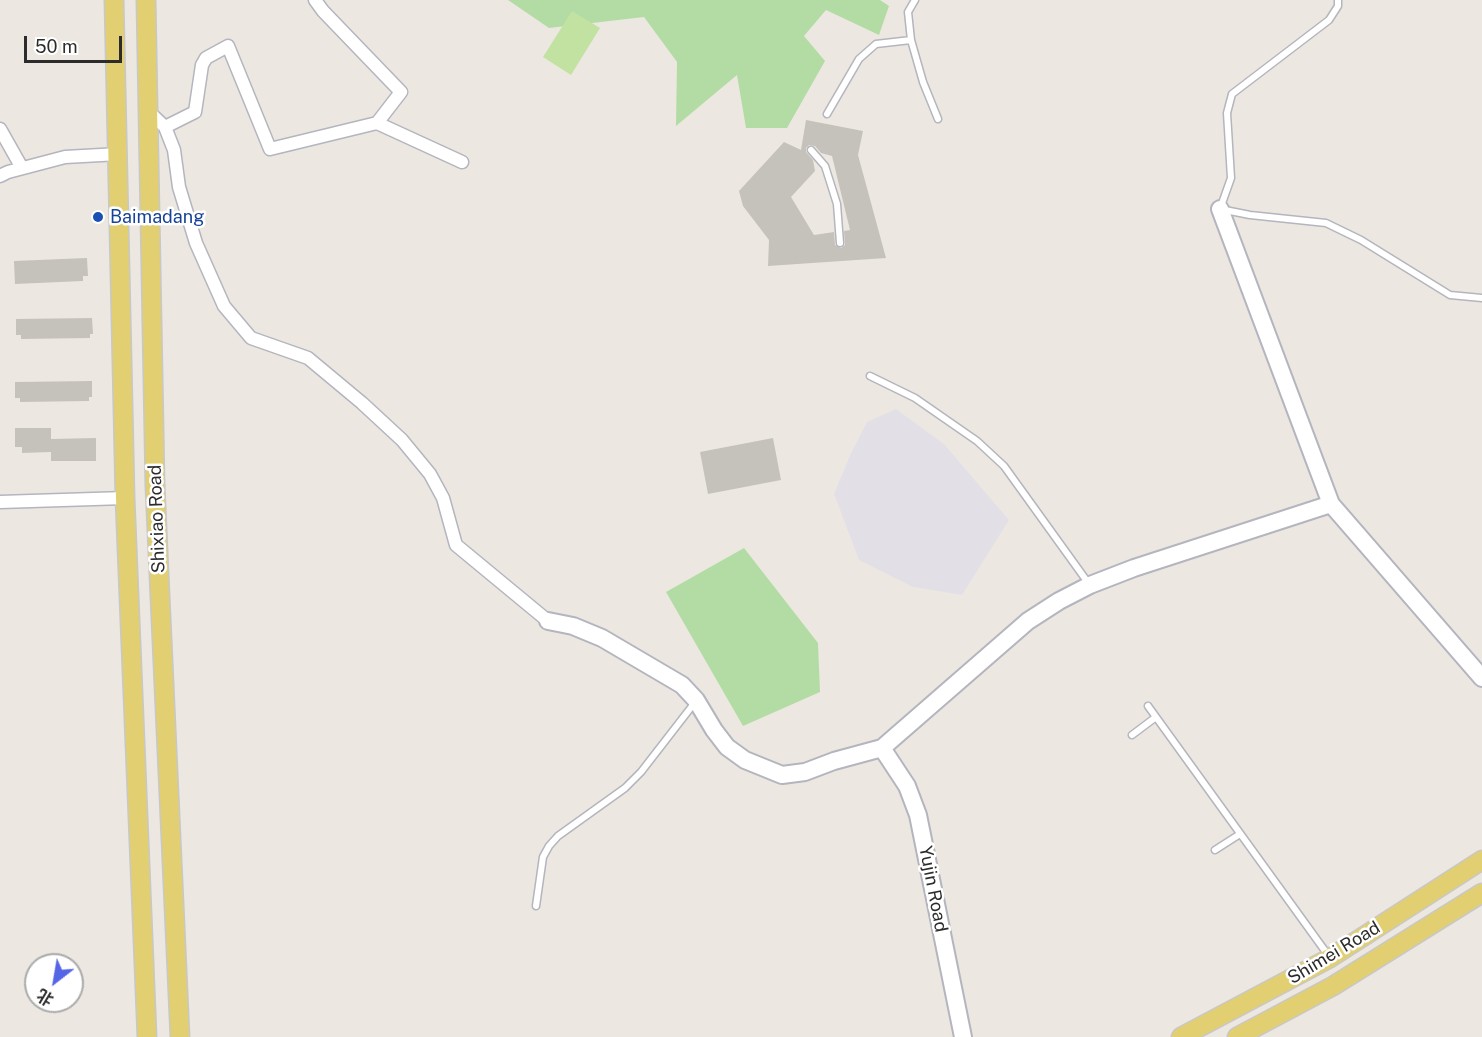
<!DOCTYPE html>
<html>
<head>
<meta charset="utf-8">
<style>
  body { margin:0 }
  #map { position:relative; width:1482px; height:1037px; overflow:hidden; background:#ece8e1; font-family:"Public Sans","Noto Sans SC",sans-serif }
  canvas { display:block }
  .north { position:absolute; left:24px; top:953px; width:60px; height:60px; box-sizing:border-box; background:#fff; border:2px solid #ababab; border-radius:50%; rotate:211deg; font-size:16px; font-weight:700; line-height:24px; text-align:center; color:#2c2c2c }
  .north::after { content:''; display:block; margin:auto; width:21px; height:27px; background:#5465e5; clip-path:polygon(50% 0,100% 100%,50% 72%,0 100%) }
  .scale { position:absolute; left:24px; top:36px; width:98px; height:27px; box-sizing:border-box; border:3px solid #2c2c2c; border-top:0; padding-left:8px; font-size:18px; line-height:21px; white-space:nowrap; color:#2c2c2c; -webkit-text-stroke:4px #fff; paint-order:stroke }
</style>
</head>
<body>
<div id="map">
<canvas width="1482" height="1037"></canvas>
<div class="north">北</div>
<div class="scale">50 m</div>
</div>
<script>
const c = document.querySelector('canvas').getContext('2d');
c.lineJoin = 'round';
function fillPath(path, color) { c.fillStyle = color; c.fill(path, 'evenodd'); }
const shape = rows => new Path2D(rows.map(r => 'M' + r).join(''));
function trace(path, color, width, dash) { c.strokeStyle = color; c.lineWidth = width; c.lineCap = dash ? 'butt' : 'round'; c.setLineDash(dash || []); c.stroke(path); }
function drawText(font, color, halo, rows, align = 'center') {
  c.font = font + ' "Public Sans",sans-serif'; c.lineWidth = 5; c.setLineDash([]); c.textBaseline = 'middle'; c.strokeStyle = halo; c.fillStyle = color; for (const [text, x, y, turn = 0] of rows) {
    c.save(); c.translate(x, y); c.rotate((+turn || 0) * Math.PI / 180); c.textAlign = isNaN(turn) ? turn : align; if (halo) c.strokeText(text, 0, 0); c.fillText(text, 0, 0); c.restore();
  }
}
const industrial = shape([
  [896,409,944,444,1009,520,962,595,913,587,859,560,834,494,851,453,867,422]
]);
const green = shape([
  [508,0,880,0,889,6,879,35,826,10,804,36,825,61,787,128,746,128,737,75,676,126,677,62,644,17,549,28],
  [744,548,818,643,820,692,743,726,666,592]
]);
const pitch = shape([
  [572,11,600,28,571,75,543,57]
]);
const building = shape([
  [806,120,863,131,858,155,886,258,768,266,769,240,743,206,739,191,784,142,801,150],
  [809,145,815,146,821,153,832,156,850,230,844,231,845,245,841,248,835,245,834,232,814,235,791,197,815,171,813,160,806,152,806,148],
  [87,258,88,276,83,276,83,281,15,284,14,261],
  [92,318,93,334,90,334,90,338,21,339,21,335,16,335,16,319],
  [92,381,92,397,89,397,89,401,20,402,20,398,15,398,15,382],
  [15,428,51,428,51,439,96,438,96,461,51,461,51,452,22,453,22,447,15,447],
  [773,438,781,480,708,494,700,452]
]);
const lane = shape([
  [915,0,908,12,911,40,923,82,938,119],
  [1338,0,1338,6,1329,20,1232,94,1227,113,1231,178,1220,209,1250,215,1326,223,1361,240,1450,295,1482,298],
  [827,114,859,59,876,44,911,40],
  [811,150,825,166,837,204,840,243],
  [870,376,915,398,977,441,1004,466,1089,584],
  [1148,706,1328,955],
  [1132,735,1156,717],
  [1215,850,1240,834],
  [536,906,543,857,549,846,558,836,625,788,641,772,696,701]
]);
const street = shape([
  [315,0,323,11,401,92,377,123],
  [147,110,165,127,174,150,179,187,196,243,224,306,251,338,308,358,362,403,402,440,430,474,443,498,456,545,548,621],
  [165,127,195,112,202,65,206,58,228,46,270,149,377,123,462,162],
  [0,129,22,168],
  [0,176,8,172,65,157,119,154],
  [0,502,125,498]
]);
const secondary = shape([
  [1220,209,1331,504,1482,678],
  [548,621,573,626,602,638,682,685,696,700,714,730,727,747,745,760,782,775,805,772,834,761,882,748,1028,621,1059,601,1090,585,1134,568,1331,504],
  [882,748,907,786,918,815,963,1037]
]);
const primary = shape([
  [114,0,125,498,147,1037],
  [146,0,155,486,180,1037],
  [1181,1037,1330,958,1482,860],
  [1237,1037,1333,986,1482,893]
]);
const markers = [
  [98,217,6,"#1a4fb4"]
];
const transitNames = [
  ["Baimadang",110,217]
];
const streetNames = [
  ["Shixiao Road",157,519,-92],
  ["Yujin Road",933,889,79],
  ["Shimei Road",1334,953,-31]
];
fillPath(industrial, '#e2e0e6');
fillPath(green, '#b3dca4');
fillPath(pitch, '#c1e2a1');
fillPath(building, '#c5c2bc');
trace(lane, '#b4b5be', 9);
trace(street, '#b4b5be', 15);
trace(secondary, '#b4b5be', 20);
trace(primary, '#c8c8c8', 21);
trace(lane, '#fff', 6);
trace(street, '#fff', 12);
trace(secondary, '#fff', 16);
trace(primary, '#e1cf71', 18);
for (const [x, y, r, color] of markers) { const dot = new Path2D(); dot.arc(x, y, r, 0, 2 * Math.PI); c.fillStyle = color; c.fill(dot); trace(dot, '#fff', 2); }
drawText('18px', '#164399', '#fff', transitNames, 'left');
drawText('18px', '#2c2c2c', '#fff', streetNames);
</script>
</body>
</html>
